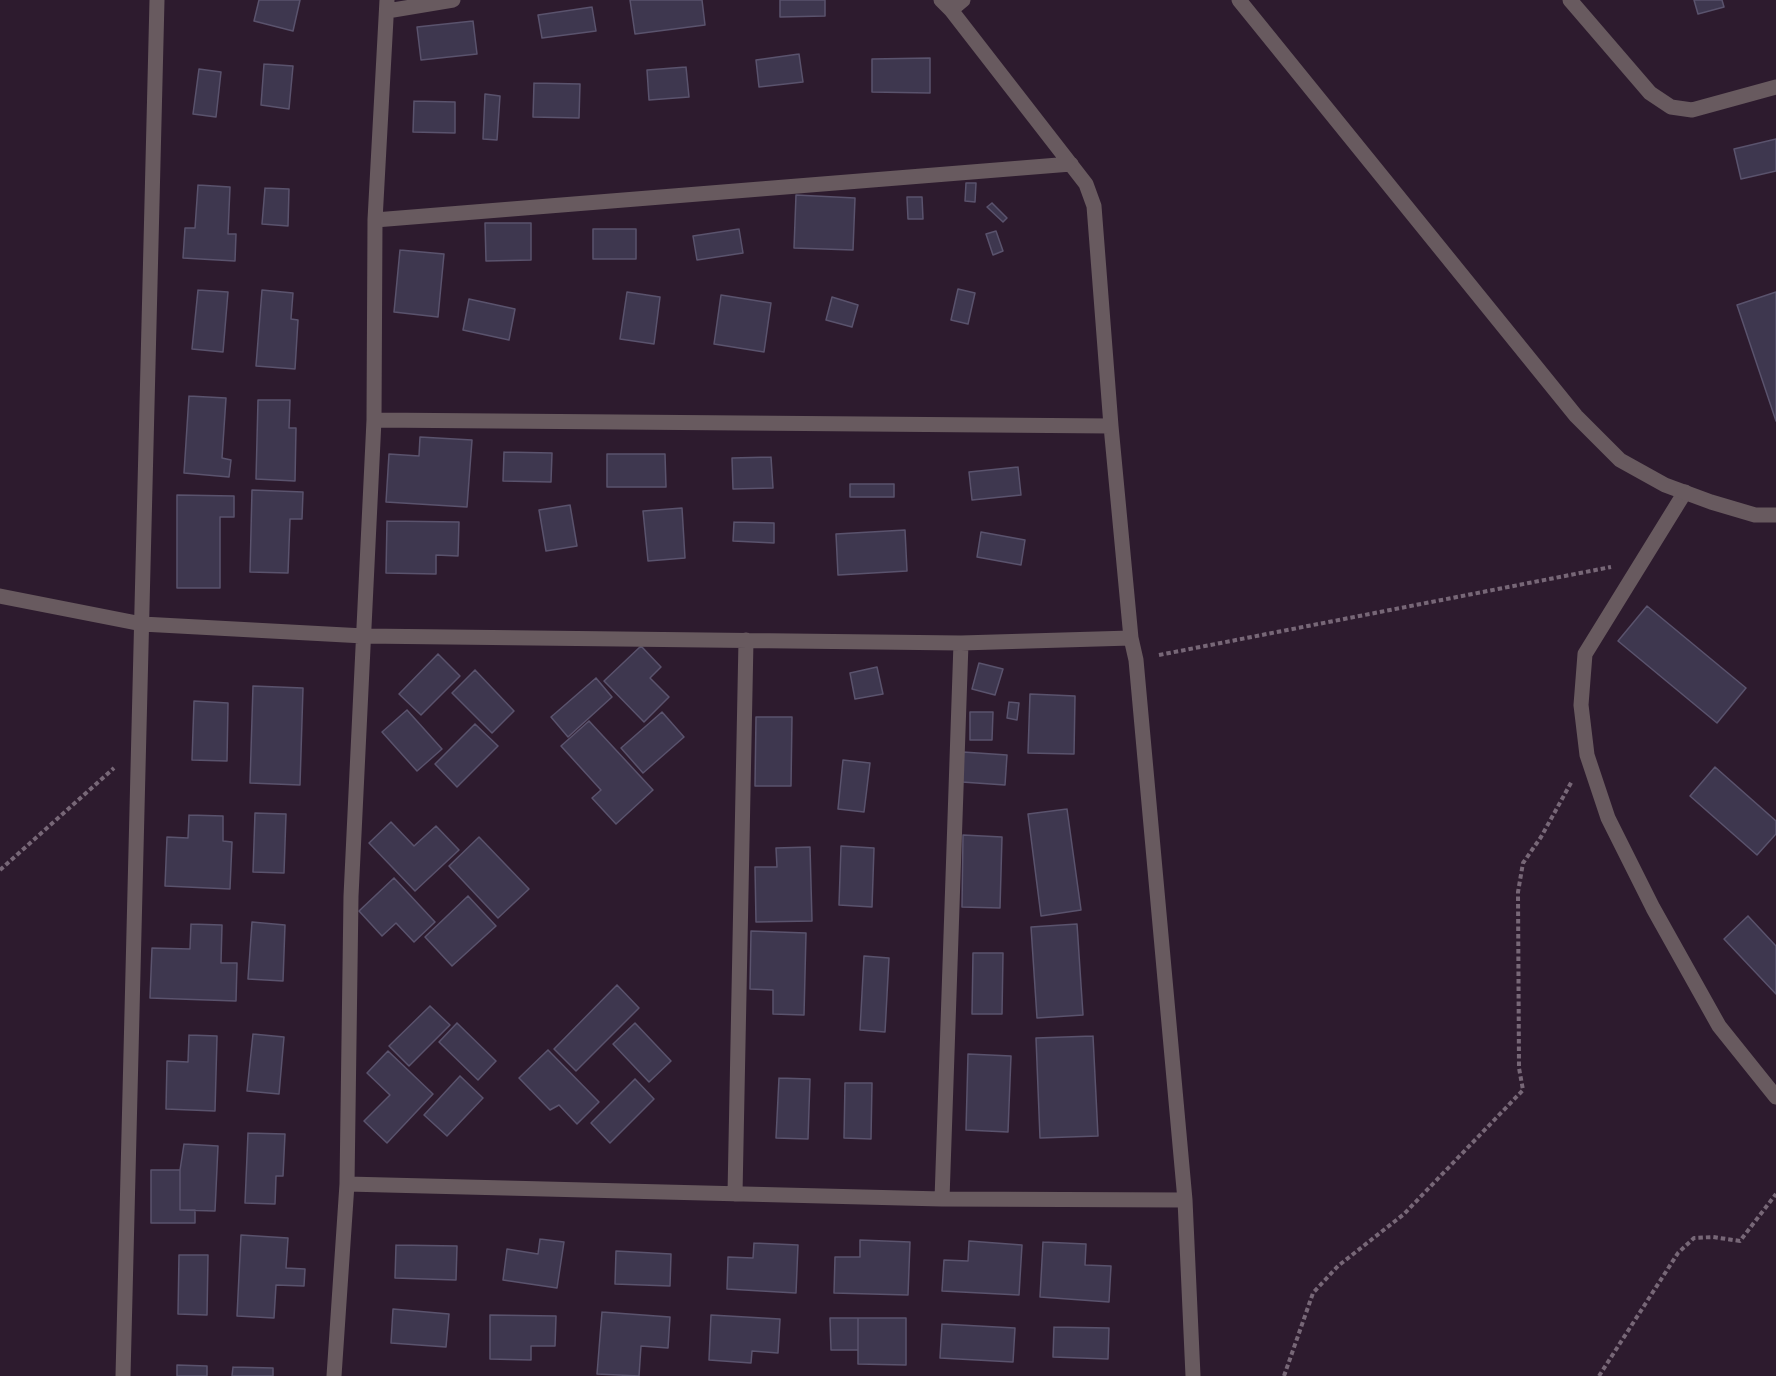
<!DOCTYPE html>
<html>
<head>
<meta charset="utf-8">
<style>
  body { margin:0 }
  canvas { display:block; background:#2d1b2e }
</style>
</head>
<body>
<canvas width="1776" height="1376"></canvas>
<script>
const c = document.querySelector('canvas').getContext('2d');
c.lineJoin = 'round';
function fillPath(path, color) { c.fillStyle = color; c.fill(path, 'evenodd'); }
const toPath = rows => new Path2D(rows.map(r => 'M' + r).join(''));
function trace(path, color, width, dash) { c.strokeStyle = color; c.lineWidth = width; c.lineCap = dash ? 'butt' : 'round'; c.setLineDash(dash || []); c.stroke(path); }
const building = toPath([
  [259,0,300,0,293,31,254,21,259,0],
  [630,0,702,0,705,25,635,34,630,0],
  [780,0,825,0,825,16,780,17,780,0],
  [1694,0,1722,0,1724,7,1698,14,1694,0],
  [592,7,596,31,542,38,538,15,592,7],
  [473,21,477,54,421,60,417,27,473,21],
  [799,54,803,82,759,87,756,60,799,54],
  [930,58,930,93,872,92,872,59,930,58],
  [264,64,293,66,289,109,261,105,264,64],
  [686,67,689,97,649,100,647,70,686,67],
  [199,69,221,72,216,117,193,114,199,69],
  [534,83,580,84,579,118,533,117,534,83],
  [485,94,500,96,497,140,483,139,485,94],
  [414,101,455,102,455,133,413,132,414,101],
  [1776,139,1776,171,1741,179,1734,149,1776,139],
  [966,183,976,183,975,202,965,201,966,183],
  [198,185,230,187,228,234,236,234,235,261,183,258,185,228,195,228,198,185],
  [265,188,289,189,288,226,262,224,265,188],
  [796,195,855,198,853,250,794,248,796,195],
  [907,197,922,197,923,219,908,219,907,197],
  [992,203,1007,218,1003,222,987,207,992,203],
  [485,223,531,223,531,260,486,261,485,223],
  [593,229,636,229,636,259,593,259,593,229],
  [739,229,743,253,697,260,693,236,739,229],
  [996,231,1003,251,993,255,986,234,996,231],
  [400,250,444,254,438,317,394,312,400,250],
  [958,289,975,293,968,324,951,320,958,289],
  [198,290,228,292,223,352,192,349,198,290],
  [262,290,293,293,291,319,298,320,295,369,256,366,262,290],
  [627,292,660,297,654,344,620,339,627,292],
  [1776,292,1776,421,1737,305,1776,292],
  [721,295,771,303,764,352,714,344,721,295],
  [832,297,858,305,852,327,826,320,832,297],
  [469,299,515,309,509,340,463,330,469,299],
  [189,396,226,398,222,458,231,460,229,477,184,473,189,396],
  [258,400,290,400,289,428,296,428,295,481,256,479,258,400],
  [420,437,472,440,467,507,386,502,389,454,419,456,420,437],
  [504,452,552,453,551,482,503,481,504,452],
  [607,454,665,454,666,487,607,487,607,454],
  [771,457,773,488,733,489,732,458,771,457],
  [1018,467,1021,495,972,500,969,472,1018,467],
  [850,484,894,484,894,497,850,497,850,484],
  [252,490,303,492,302,519,290,519,288,573,250,572,252,490],
  [177,495,234,496,234,517,220,517,220,588,177,588,177,495],
  [570,505,577,546,546,551,539,510,570,505],
  [682,508,685,558,648,561,643,511,682,508],
  [387,521,459,522,458,556,436,555,436,574,386,573,387,521],
  [734,522,774,523,774,543,733,541,734,522],
  [905,530,907,571,838,575,836,534,905,530],
  [981,532,1025,540,1021,565,977,557,981,532],
  [1647,606,1746,688,1717,723,1618,641,1647,606],
  [641,646,661,667,650,678,669,697,644,722,604,681,641,646],
  [438,654,460,676,421,715,399,694,438,654],
  [979,663,1003,669,995,695,972,689,979,663],
  [877,667,883,694,855,699,850,673,877,667],
  [475,670,514,711,492,733,452,693,475,670],
  [596,678,612,697,568,737,551,717,596,678],
  [253,686,303,688,300,785,250,783,253,686],
  [1030,694,1075,696,1074,754,1028,753,1030,694],
  [194,701,228,703,227,761,192,760,194,701],
  [1009,702,1019,703,1017,720,1007,718,1009,702],
  [407,710,442,749,417,771,382,732,407,710],
  [662,712,684,737,643,773,621,748,662,712],
  [970,712,993,712,992,740,970,740,970,712],
  [756,717,792,717,791,786,755,786,756,717],
  [589,721,653,790,616,824,592,798,601,790,561,746,589,721],
  [475,724,498,746,457,787,435,764,475,724],
  [963,752,1007,755,1005,785,962,782,963,752],
  [843,760,870,763,864,812,838,809,843,760],
  [1715,767,1776,821,1776,834,1757,855,1690,796,1715,767],
  [1067,809,1081,910,1041,916,1028,814,1067,809],
  [255,813,286,814,284,873,253,872,255,813],
  [189,815,223,816,223,841,232,842,230,889,165,886,167,837,188,838,189,815],
  [391,822,414,846,436,826,459,850,415,891,369,843,391,822],
  [963,835,1002,837,1000,908,962,907,963,835],
  [479,837,529,889,498,918,449,866,479,837],
  [841,846,874,848,872,907,839,905,841,846],
  [810,847,812,921,756,922,755,867,777,867,776,848,810,847],
  [394,878,435,922,414,942,396,923,382,936,359,911,394,878],
  [468,896,496,926,452,966,425,937,468,896],
  [1748,916,1776,946,1776,994,1724,939,1748,916],
  [252,922,285,925,283,981,248,979,252,922],
  [191,924,222,925,221,963,237,963,236,1001,150,998,152,948,190,949,191,924],
  [1077,924,1083,1015,1037,1018,1031,927,1077,924],
  [751,931,806,933,804,1015,773,1014,773,990,750,989,751,931],
  [973,953,1003,953,1002,1014,972,1014,973,953],
  [864,956,889,958,885,1032,860,1030,864,956],
  [617,985,639,1008,576,1071,554,1049,617,985],
  [430,1006,450,1025,409,1066,389,1046,430,1006],
  [457,1023,496,1061,478,1080,439,1042,457,1023],
  [635,1023,671,1061,649,1082,613,1044,635,1023],
  [253,1034,284,1037,279,1094,247,1091,253,1034],
  [189,1035,217,1036,215,1111,166,1109,167,1061,188,1062,189,1035],
  [1093,1036,1098,1136,1040,1138,1036,1038,1093,1036],
  [548,1050,599,1102,577,1124,559,1105,550,1110,519,1078,548,1050],
  [388,1051,433,1094,387,1143,364,1121,390,1095,367,1073,388,1051],
  [968,1054,1011,1056,1008,1132,966,1130,968,1054],
  [460,1076,483,1098,447,1136,424,1115,460,1076],
  [779,1078,810,1079,808,1139,776,1138,779,1078],
  [635,1079,654,1099,610,1143,591,1123,635,1079],
  [845,1083,872,1083,871,1139,844,1138,845,1083],
  [248,1133,285,1134,283,1176,276,1176,275,1204,245,1203,248,1133],
  [184,1144,218,1146,215,1211,180,1210,180,1170,184,1144],
  [151,1170,180,1170,180,1210,195,1210,195,1223,151,1223,151,1170],
  [241,1235,288,1238,286,1268,305,1269,304,1286,276,1285,274,1318,237,1316,241,1235],
  [540,1239,564,1242,557,1288,503,1280,507,1249,538,1254,540,1239],
  [860,1240,910,1242,908,1295,834,1293,835,1257,860,1257,860,1240],
  [969,1241,1022,1245,1019,1295,942,1291,944,1260,968,1261,969,1241],
  [1043,1242,1086,1244,1085,1265,1111,1266,1109,1302,1040,1297,1043,1242],
  [754,1243,798,1245,796,1293,727,1289,728,1257,753,1258,754,1243],
  [396,1245,457,1246,456,1280,395,1278,396,1245],
  [616,1251,671,1254,670,1286,615,1284,616,1251],
  [179,1255,208,1255,207,1315,178,1314,179,1255],
  [393,1309,449,1314,446,1347,391,1343,393,1309],
  [602,1312,670,1317,668,1348,641,1346,639,1376,597,1374,602,1312],
  [490,1315,556,1316,555,1346,531,1346,531,1360,490,1359,490,1315],
  [711,1315,780,1319,778,1353,752,1351,751,1363,709,1360,711,1315],
  [830,1318,858,1318,858,1350,831,1350,830,1318],
  [858,1318,906,1318,906,1365,858,1364,858,1318],
  [942,1324,1015,1328,1013,1362,940,1358,942,1324],
  [1054,1327,1109,1328,1108,1359,1053,1357,1054,1327],
  [177,1365,207,1366,207,1376,177,1376,177,1365],
  [233,1367,273,1368,273,1376,232,1376,233,1367]
]);
fillPath(building, '#3e374f');
trace(building, '#5a536d', 1.5);
trace(toPath([
  [1159,655,1611,567],
  [0,870,114,768],
  [1284,1376,1313,1293,1338,1266,1404,1214,1523,1090,1519,1068,1518,892,1523,863,1541,837,1572,781],
  [1599,1376,1678,1253,1694,1238,1713,1237,1740,1241,1776,1194]
]), '#776777', 4, [4.5, 3]);
trace(toPath([
  [1685,492,1585,654,1581,705,1587,755,1608,818,1653,908,1719,1026,1776,1097]
]), '#685a5f', 15);
trace(toPath([
  [941,0,951,10,1086,184,1094,206,1111,426,1131,638,1136,660,1185,1200,1193,1376],
  [1239,0,1576,416,1620,460,1665,485,1711,502,1755,515,1776,515],
  [1570,0,1650,93,1671,107,1692,110,1776,87],
  [951,10,963,0],
  [387,11,453,0],
  [375,220,1071,164],
  [374,420,1111,426],
  [0,596,142,624,364,636,961,643,1131,638],
  [347,1184,942,1199,1185,1200],
  [735,1194,746,640],
  [942,1199,961,643],
  [123,1376,157,0],
  [334,1376,347,1184,351,896,374,420,375,220,387,0]
]), '#685a5f', 15);
</script>
</body>
</html>
